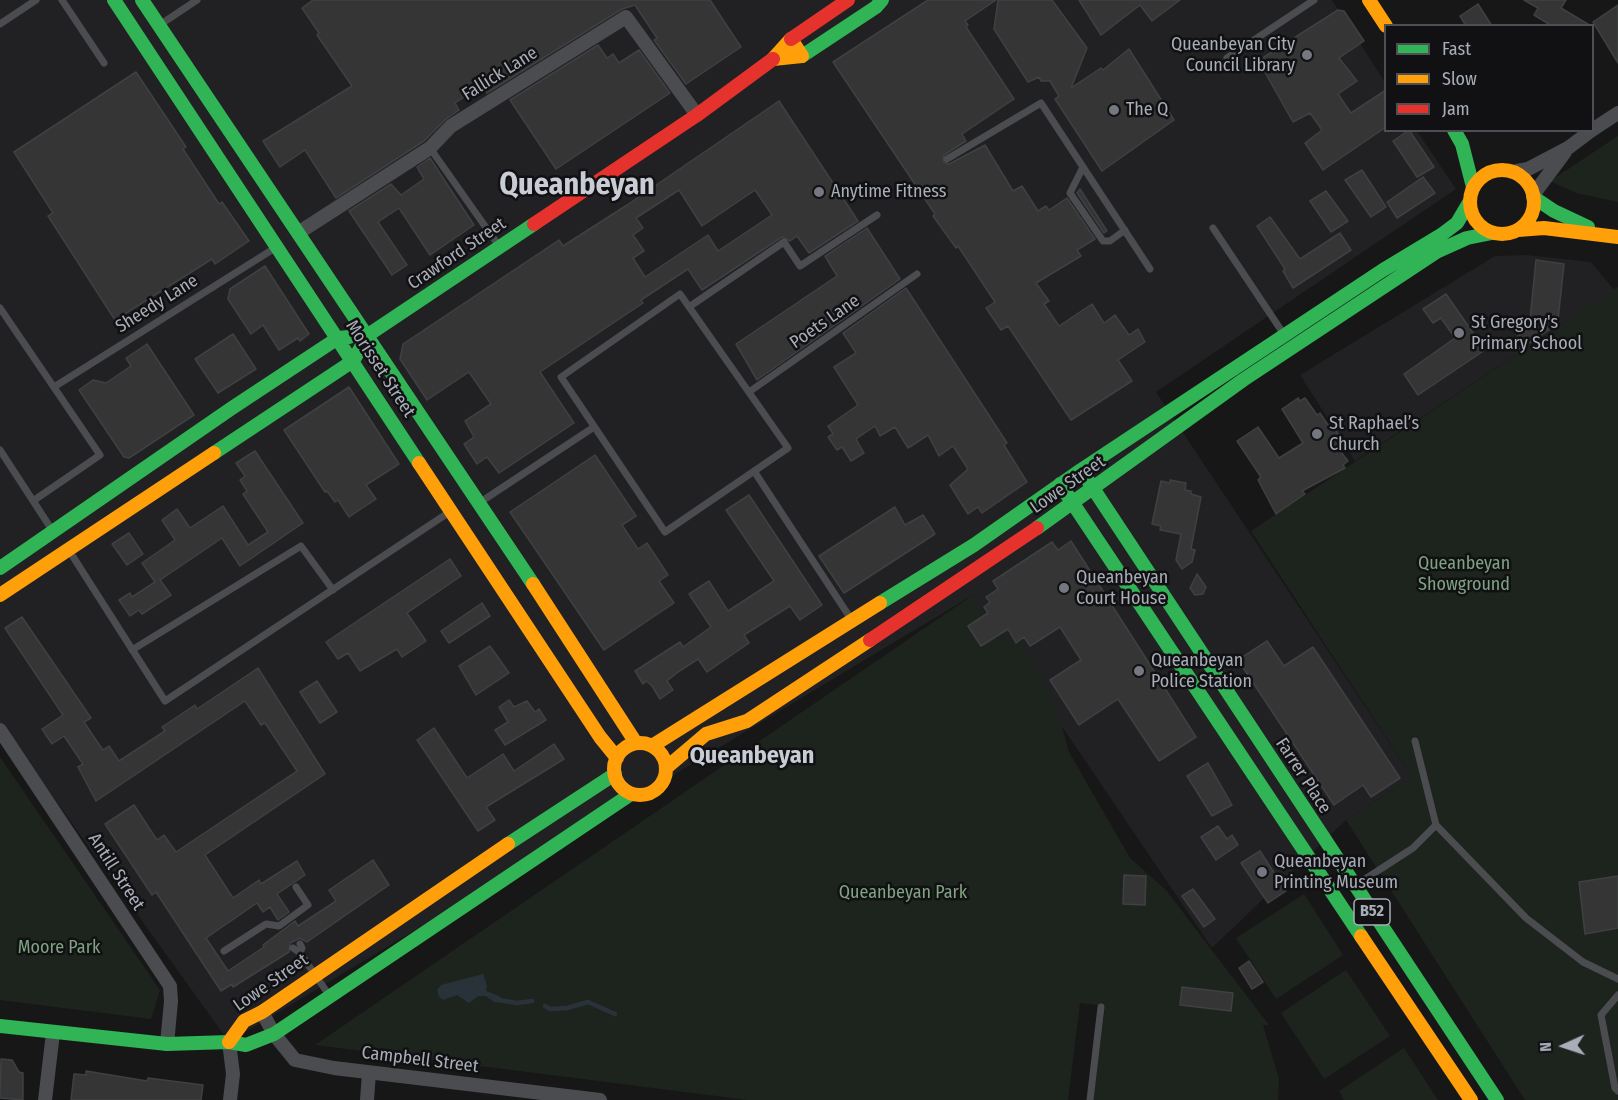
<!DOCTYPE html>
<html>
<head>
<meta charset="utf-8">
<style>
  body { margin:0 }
  #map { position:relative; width:1618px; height:1100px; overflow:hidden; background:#171717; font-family:"Fira Sans Condensed",sans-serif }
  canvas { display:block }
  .legend { position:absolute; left:1384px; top:24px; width:210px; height:108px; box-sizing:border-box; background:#111113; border:2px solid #4d4f55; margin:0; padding:8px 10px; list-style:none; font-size:18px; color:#a8adb8 }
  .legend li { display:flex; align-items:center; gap:12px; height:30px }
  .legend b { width:30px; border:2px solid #4d4f55 }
  .north { position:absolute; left:1534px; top:1016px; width:60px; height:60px; -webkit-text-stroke:4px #111113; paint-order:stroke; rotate:267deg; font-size:16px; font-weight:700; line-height:24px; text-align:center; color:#a8adb8 }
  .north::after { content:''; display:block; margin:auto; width:21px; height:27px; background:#a8adb8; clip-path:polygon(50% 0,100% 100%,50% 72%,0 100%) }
</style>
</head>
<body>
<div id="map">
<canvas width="1618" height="1100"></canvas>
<ul class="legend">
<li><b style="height:8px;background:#30b455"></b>Fast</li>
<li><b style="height:8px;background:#ff9f0a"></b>Slow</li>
<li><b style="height:8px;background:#e5322d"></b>Jam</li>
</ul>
<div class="north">N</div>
</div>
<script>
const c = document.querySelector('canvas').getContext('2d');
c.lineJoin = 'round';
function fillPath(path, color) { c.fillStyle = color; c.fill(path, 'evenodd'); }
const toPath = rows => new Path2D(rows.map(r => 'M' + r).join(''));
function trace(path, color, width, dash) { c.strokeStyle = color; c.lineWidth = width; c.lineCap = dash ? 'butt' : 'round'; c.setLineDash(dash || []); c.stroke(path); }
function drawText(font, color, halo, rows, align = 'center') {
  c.font = font + ' "Fira Sans Condensed",sans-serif'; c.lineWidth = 5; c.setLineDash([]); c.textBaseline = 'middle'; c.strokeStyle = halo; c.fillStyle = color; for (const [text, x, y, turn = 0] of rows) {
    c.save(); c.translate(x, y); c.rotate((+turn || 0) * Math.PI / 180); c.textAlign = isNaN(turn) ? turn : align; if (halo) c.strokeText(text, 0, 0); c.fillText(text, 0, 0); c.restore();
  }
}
fillPath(toPath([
  [0,0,1332,0,1385,82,1386,130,1417,131,1456,189,1156,392,1412,777,1346,820,1212,948,973,595,229,1042,0,723],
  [1527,255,1591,262,1614,290,1355,461,1300,375,1495,256]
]), '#212123');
fillPath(toPath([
  [1618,136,1618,202,1576,193,1550,181],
  [1618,287,1618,1100,1525,1100,1346,820,1412,777,1251,531],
  [973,595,1007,644,1019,637,1055,702,1069,752,1130,858,1166,890,1269,1025,1263,1025,1279,1079,1278,1100,1093,1100,1105,1006,1080,1003,1068,1100,748,1100,315,1045],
  [0,757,160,990,151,1019,0,1000],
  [1304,894,1343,955,1276,999,1236,938],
  [1346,970,1390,1036,1324,1079,1281,1013],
  [1404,1048,1438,1100,1344,1100,1339,1091]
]), '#1d241e');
fillPath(toPath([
  [483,974,487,985,486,991,499,996,504,1001,503,1003,494,1002,486,996,478,996,469,1003,457,995,443,1000,439,997,437,990,441,985]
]), '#2a3239');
trace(toPath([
  [499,1000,517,1003,532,1001],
  [545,1006,550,1009,567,1008,588,1002,615,1014]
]), '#2a3239', 4.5);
const building = toPath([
  [313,0,710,0,741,47,686,84,654,40,657,38,635,5,622,9,487,93,482,85,455,103,459,110,445,120,424,141,336,198,305,150,280,167,263,141,352,86,317,35,319,33,302,8,313,0],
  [928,0,996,0,965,21,968,25,966,27,1014,99,962,134,966,141,944,155,943,162,949,164,985,145,1013,191,1022,186,1038,211,1046,206,1049,210,1067,198,1095,239,1077,250,1081,256,1036,283,1049,301,1044,304,1059,326,1092,304,1104,323,1115,315,1129,335,1138,329,1145,342,1118,360,1132,381,1071,420,1008,326,1001,330,986,308,995,302,958,246,956,248,933,216,935,214,833,62,928,0],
  [998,0,1052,0,1087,48,1071,88,1101,68,1103,70,1129,49,1174,120,1102,171,1055,99,1059,96,1050,81,1041,81,1039,77,1028,82,994,29,998,0],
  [1079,0,1180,0,1152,21,1140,5,1101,35,1079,0],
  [1524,0,1566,0,1561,8,1591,26,1552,26,1534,15,1538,8,1524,0],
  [1478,4,1492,26,1466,26,1460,16,1478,4],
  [1618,5,1618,63,1593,22,1618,5],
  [1338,10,1344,11,1364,41,1339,58,1357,81,1338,94,1351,113,1386,90,1386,127,1323,170,1305,143,1322,130,1310,113,1293,122,1262,67,1264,57,1338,10],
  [598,45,607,58,613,54,619,63,639,50,670,93,556,169,510,100,598,45],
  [136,72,186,147,183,149,219,204,222,202,249,241,215,264,212,259,115,320,48,216,53,213,14,152,136,72],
  [779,101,858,221,809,253,797,236,790,241,782,237,702,290,688,269,641,300,643,303,540,372,574,423,499,473,487,457,477,464,464,444,474,437,465,421,491,404,469,372,427,400,400,359,403,344,559,240,563,246,627,205,779,101],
  [679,190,702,226,755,190,772,215,718,251,708,235,645,277,633,258,644,251,633,235,643,228,636,218,679,190],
  [1409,130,1434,167,1417,177,1393,141,1409,130],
  [430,158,474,225,430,255,399,208,378,222,407,265,392,275,349,211,391,184,401,195,424,179,417,167,430,158],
  [1362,170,1386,207,1371,217,1345,180,1362,170],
  [1423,177,1435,193,1397,218,1387,202,1423,177],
  [1080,189,1107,231,1104,233,1077,193,1080,189],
  [1326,191,1348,221,1331,232,1310,201,1326,191],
  [1270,217,1300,259,1340,233,1351,250,1293,288,1283,271,1285,269,1257,226,1270,217],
  [867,228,900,279,757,380,736,344,837,276,825,256,867,228],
  [1536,260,1564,264,1558,320,1540,318,1549,330,1519,350,1512,340,1529,329,1536,260],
  [265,266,309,334,300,341,298,338,279,350,263,325,251,334,228,299,230,289,265,266],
  [906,288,1007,443,1004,445,1027,482,982,513,978,507,968,514,950,485,968,469,953,446,939,456,928,435,908,448,895,427,880,436,875,426,856,439,864,453,851,461,842,447,837,450,828,437,833,434,828,426,858,405,834,367,856,353,843,333,906,288],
  [1446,294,1485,350,1418,395,1404,374,1455,338,1441,318,1433,323,1423,309,1446,294],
  [233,334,256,369,218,393,195,359,233,334],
  [147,344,194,415,129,458,124,457,79,390,93,380,106,383,131,366,126,358,147,344],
  [349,387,399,464,366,485,376,499,349,517,338,500,335,502,327,491,325,492,284,430,349,387],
  [1298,398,1300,401,1305,398,1317,415,1320,413,1328,425,1331,423,1347,448,1341,452,1348,461,1343,465,1345,468,1302,491,1305,494,1276,514,1258,480,1261,477,1237,441,1258,427,1279,458,1303,443,1282,409,1298,398],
  [255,451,303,523,240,566,222,538,160,580,171,595,142,614,139,610,130,616,119,600,130,593,132,597,155,582,142,563,175,540,162,520,177,509,190,528,223,506,248,545,268,532,243,494,247,491,240,480,245,476,236,463,255,451],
  [595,455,636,516,622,525,638,549,647,543,668,575,659,581,674,603,604,650,510,512,595,455],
  [1170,480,1186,483,1185,490,1191,491,1191,494,1201,497,1191,549,1195,550,1192,562,1182,569,1176,560,1181,534,1160,530,1161,526,1152,524,1161,481,1170,483,1170,480],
  [749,495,822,605,800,620,790,606,744,635,749,643,707,672,698,659,678,672,667,681,673,690,660,699,652,686,646,681,643,684,635,671,680,642,683,647,711,627,689,594,709,581,728,611,774,581,726,510,749,495],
  [895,507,905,525,923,515,935,534,844,593,819,556,895,507],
  [129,533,143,554,127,565,112,544,129,533],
  [1071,541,1196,737,1159,761,1118,699,1079,725,1050,680,1081,660,1060,627,1030,646,1024,637,1016,643,1008,629,981,646,968,626,988,613,984,607,990,602,986,597,998,589,993,581,1052,542,1058,550,1071,541],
  [450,559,461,576,407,613,426,641,402,657,397,649,360,671,348,653,338,659,326,642,450,559],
  [1197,574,1206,587,1203,594,1195,595,1190,588,1197,574],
  [482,603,490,616,449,643,441,631,482,603],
  [22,617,91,718,84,722,96,740,103,750,109,746,119,761,165,731,162,727,195,705,197,709,258,668,325,774,205,855,233,898,259,880,261,884,297,861,305,875,277,894,289,912,278,920,270,907,263,912,257,903,206,938,228,971,264,947,263,945,295,921,298,926,336,901,329,890,373,860,389,885,307,942,300,938,290,943,289,952,233,987,232,984,221,991,156,892,152,895,105,824,134,805,157,840,164,835,176,852,297,771,265,723,261,725,245,701,96,801,78,767,83,764,64,736,52,744,42,729,63,715,5,628,22,617],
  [1267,641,1284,666,1313,647,1400,778,1371,797,1363,785,1334,805,1238,660,1267,641],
  [490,646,509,673,476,695,459,666,490,646],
  [317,681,337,712,320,723,300,692,317,681],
  [509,700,514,707,527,701,535,712,539,709,546,720,505,745,495,730,508,722,499,707,509,700],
  [434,728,467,778,503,754,514,771,554,744,564,759,486,807,495,820,478,831,417,740,434,728],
  [1208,763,1232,805,1212,816,1187,776,1208,763],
  [1218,826,1227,839,1232,835,1238,845,1216,860,1201,837,1218,826],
  [1260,851,1286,891,1268,903,1241,863,1260,851],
  [1124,875,1146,876,1145,905,1123,904,1124,875],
  [1618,876,1618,928,1585,934,1579,882,1618,876],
  [1193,889,1215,919,1204,927,1182,896,1193,889],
  [1249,961,1263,982,1252,989,1239,968,1249,961],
  [1182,987,1233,993,1231,1011,1180,1005,1182,987],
  [1,1059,12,1060,19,1072,23,1073,23,1100,0,1098,1,1059],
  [86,1071,147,1081,148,1078,203,1085,201,1100,71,1100,74,1074,86,1075,86,1071]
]);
fillPath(building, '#353536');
trace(building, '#3f4043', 1.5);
trace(toPath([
  [62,0,104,63],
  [0,24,36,0],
  [161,24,197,0],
  [1227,58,1314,0],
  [430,148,499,246],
  [947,159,1041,103,1150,269],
  [1083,167,1070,193,1103,241,1110,241,1125,230],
  [1213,228,1283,333],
  [680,294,788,448,665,532,561,377,680,294],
  [689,307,784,242,800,266,877,215],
  [0,308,100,455,33,501],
  [54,387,275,248],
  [749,392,917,274],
  [0,450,52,530],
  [754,471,851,619],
  [482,501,594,427],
  [70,552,165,701,451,511],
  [132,650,301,546,333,590],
  [1415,741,1436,825],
  [1359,883,1413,848,1436,825,1526,918,1583,962,1618,979],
  [293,948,300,953,302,948,300,944],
  [224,951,266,924,279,926,308,905,296,887],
  [300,953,329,995],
  [1618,995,1601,1015,1615,1088,1618,1091],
  [1090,1100,1101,1007]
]), '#4b4c50', 7);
trace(toPath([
  [1592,130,1618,113],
  [1512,172,1528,169,1568,148,1592,130],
  [1533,195,1565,152],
  [298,233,430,148,451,126,626,17,697,115],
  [0,730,170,986,171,1001,167,1044],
  [262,1012,274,1034,295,1060,334,1068,600,1100],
  [229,1042,233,1074,230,1100],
  [45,1100,53,1033],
  [367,1100,369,1073]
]), '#4b4c50', 14);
trace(toPath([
  [114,0,419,463],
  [142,0,533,584],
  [802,56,876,7,882,0],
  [1454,130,1462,144,1473,187],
  [1533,197,1554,211,1588,227],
  [214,453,353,361,368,335,534,224],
  [1081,470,1497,1100],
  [1060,484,1361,936],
  [1037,528,1243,380,1438,251,1467,238,1492,233],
  [0,568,232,408,338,338,349,337],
  [880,603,974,545,1081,470,1383,270,1441,235,1457,223,1470,201],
  [508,844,615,774],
  [0,1026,167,1044,229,1042,246,1045,274,1034,631,794]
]), '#30b455', 14);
trace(toPath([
  [1369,0,1386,26],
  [791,39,802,56,773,59,791,39],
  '1470 202a32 32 0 1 1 64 0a32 32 0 1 1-64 0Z',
  [1518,230,1544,228,1618,237],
  [419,463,600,737,617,758],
  [533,584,636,743],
  [0,595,214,453],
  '614 769a26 26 0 1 1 52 0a26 26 0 1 1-52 0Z',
  [652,746,880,603],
  [666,768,706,734,747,721,870,640],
  [1361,936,1471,1100],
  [229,1042,244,1021,262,1012,508,844]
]), '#ff9f0a', 14);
trace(toPath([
  [791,39,848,0],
  [534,224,697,115,773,59],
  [870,640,1037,528]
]), '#e5322d', 14);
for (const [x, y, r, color] of [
  [1307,55,6,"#757880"],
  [1114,110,6,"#757880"],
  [819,192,6,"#757880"],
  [1459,333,6,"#757880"],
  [1317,434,6,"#757880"],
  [1064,588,6,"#757880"],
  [1139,671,6,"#757880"],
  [1262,872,6,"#757880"]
]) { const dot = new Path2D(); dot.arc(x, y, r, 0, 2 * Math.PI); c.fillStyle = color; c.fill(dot); trace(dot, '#111113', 2); }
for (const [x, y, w] of [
  [1372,912,36]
]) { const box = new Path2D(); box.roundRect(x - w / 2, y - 13, w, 26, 4.5); c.fillStyle = '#111113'; c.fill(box); trace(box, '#a8adb8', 1.5); }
drawText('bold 16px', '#a8adb8', null, [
  ["B52",1372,912]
]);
drawText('18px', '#a8adb8', '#111113', [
  ["Queanbeyan City",1295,45,"right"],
  ["Council Library",1295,66,"right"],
  ["The Q",1126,110],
  ["Anytime Fitness",831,192],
  ["St Gregory's",1471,323],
  ["Primary School",1471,344],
  ["St Raphael’s",1329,424],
  ["Church",1329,445],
  ["Queanbeyan",1076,578],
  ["Court House",1076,599],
  ["Queanbeyan",1151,661],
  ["Police Station",1151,682],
  ["Queanbeyan",1274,862],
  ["Printing Museum",1274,883]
], 'left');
drawText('18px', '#a8adb8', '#111113', [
  ["Fallick Lane",500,74,-32],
  ["Crawford Street",457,254,-34],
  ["Sheedy Lane",157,304,-32],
  ["Poets Lane",825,322,-35],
  ["Morisset Street",380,369,57],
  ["Lowe Street",1068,485,-35],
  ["Farrer Place",1303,776,57],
  ["Antill Street",116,872,57],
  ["Lowe Street",271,983,-35],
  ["Campbell Street",420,1060,7]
]);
drawText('18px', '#7fa381', '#111113', [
  ["Queanbeyan",1464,564],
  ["Showground",1464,585],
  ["Queanbeyan Park",903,893],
  ["Moore Park",59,948]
]);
drawText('bold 24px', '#c9ccd4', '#111113', [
  ["Queanbeyan",752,756]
]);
drawText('bold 30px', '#c9ccd4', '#111113', [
  ["Queanbeyan",577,186]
]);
</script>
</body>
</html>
